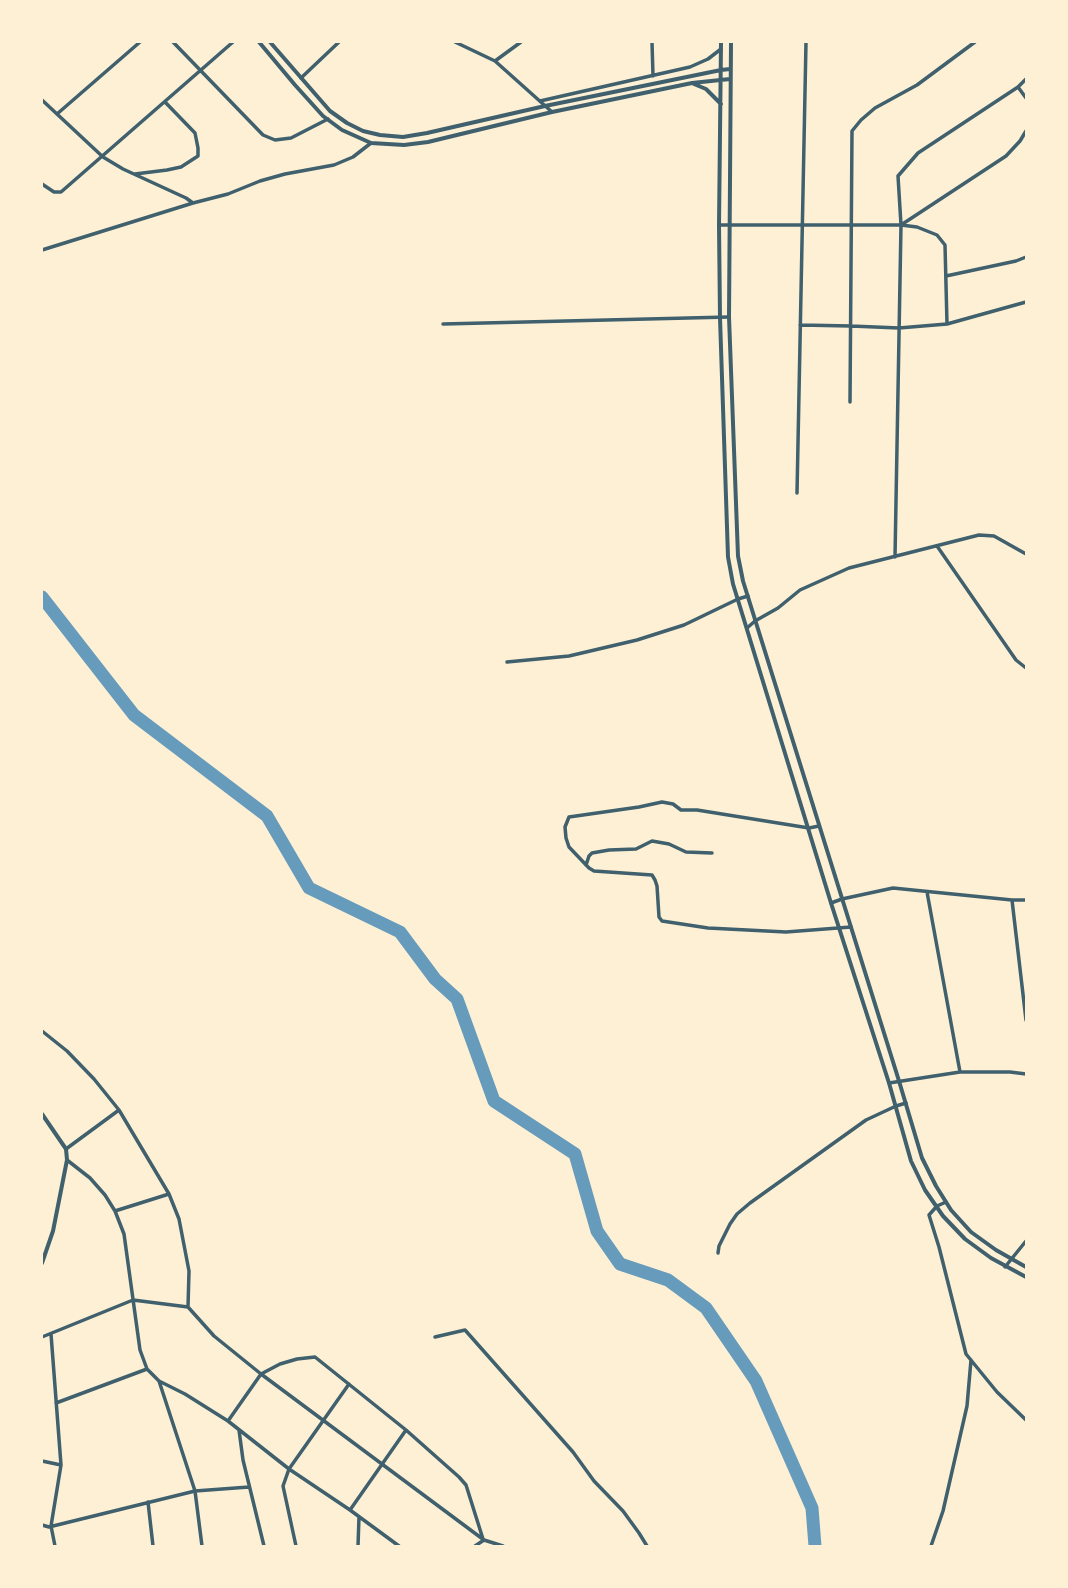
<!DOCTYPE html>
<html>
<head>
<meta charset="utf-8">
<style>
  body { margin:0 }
  #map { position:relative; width:1068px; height:1588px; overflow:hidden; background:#fdf0d5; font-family:"Fira Sans Condensed",sans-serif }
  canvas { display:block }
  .frame { position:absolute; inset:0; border:43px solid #fdf0d5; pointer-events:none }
</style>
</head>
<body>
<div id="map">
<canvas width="1068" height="1588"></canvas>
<div class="frame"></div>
</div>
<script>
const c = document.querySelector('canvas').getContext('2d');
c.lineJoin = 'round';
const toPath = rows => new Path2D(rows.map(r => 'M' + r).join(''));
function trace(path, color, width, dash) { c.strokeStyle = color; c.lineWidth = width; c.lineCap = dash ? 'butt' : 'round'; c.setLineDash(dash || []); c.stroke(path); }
trace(toPath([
  [42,597,134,715,267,816,309,888,400,932,435,979,457,999,494,1101,575,1154,597,1231,620,1264,668,1280,706,1308,756,1381,812,1508,815,1546]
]), '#669bbc', 13);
trace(toPath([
  [173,42,263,135,275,140,291,138,328,119],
  [455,42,495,61,552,112],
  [652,42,653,76],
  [495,61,521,42],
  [301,78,339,42],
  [1018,87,1026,98],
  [42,100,103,157,123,169,186,198,193,203,228,194,260,181,285,174,334,165,353,157,371,143],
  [540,101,690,67,708,59,721,49],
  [57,114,140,42],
  [135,174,167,170,181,167,198,156,198,148,195,133,165,102],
  [42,184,54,192,61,192,233,42],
  [719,225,901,225,917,227,937,235,945,245,947,324],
  [901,225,1006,156,1020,141,1026,131],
  [42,250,193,203],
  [946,276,1016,261,1026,257],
  [443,324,729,317],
  [800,325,851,326,899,328,947,324,1026,302],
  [850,402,852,131,861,120,875,108,917,85,975,42],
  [797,493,806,42],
  [937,546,1016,660,1026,668],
  [895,557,901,225,898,176,918,153,1018,87,1026,79],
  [747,628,755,621,778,608,800,590,849,568,979,535,994,536,1026,554],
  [507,662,569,656,637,640,684,625,738,599,748,596],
  [819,826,809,828,697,810,681,810,673,804,662,802,639,807,569,817,565,827,566,838,569,847,589,868,594,871,652,875,655,880,657,886,659,917,662,921,708,928,786,932,851,927],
  [586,865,589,856,592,853,609,850,636,849,652,841,669,844,686,852,712,853],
  [927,892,960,1072],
  [1012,900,1026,1020],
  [831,903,842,899,893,888,1012,900,1026,900],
  [42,1031,67,1051,94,1079,119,1110,169,1194,179,1219,189,1271,188,1307],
  [889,1083,960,1072,1010,1072,1026,1074],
  [66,1149,119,1110],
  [67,1160,90,1178,105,1195,115,1211,124,1234,140,1350,147,1369,159,1381,185,1394,228,1421,289,1469,350,1510,399,1546],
  [946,1202,937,1206,929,1215,939,1247,966,1354,997,1392,1026,1420],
  [115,1211,169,1194],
  [718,1253,719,1246,730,1224,737,1214,750,1203,866,1120,896,1106,906,1103],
  [1005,1267,1026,1241],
  [51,1334,61,1465,51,1526,55,1546],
  [42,1337,133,1300,188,1307,214,1336,261,1374,484,1540,503,1546],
  [435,1337,465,1330,573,1452,594,1481,623,1511,639,1533,647,1546],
  [159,1381,195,1491,202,1546],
  [56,1403,147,1369],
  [228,1421,261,1374,280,1364,297,1359,315,1357,406,1430,459,1477,466,1485,483,1539],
  [239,1430,243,1460,264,1546],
  [42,1461,61,1465],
  [148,1502,153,1546],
  [350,1510,406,1430],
  [42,1525,49,1527,195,1491,249,1487],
  [296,1546,283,1486,289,1469,349,1384],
  [358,1546,359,1517],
  [475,1546,484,1540],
  [931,1546,943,1511,967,1406,971,1360]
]), '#3f606c', 3.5);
trace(toPath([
  [259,42,295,85,323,116,342,130,371,143,404,145,428,142,552,112,692,83,730,79],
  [270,42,330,111,347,123,363,131,380,135,403,137,427,133,545,106,721,70,730,69],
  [721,42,719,225,720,318,728,557,733,584,831,903,889,1083,911,1161,925,1190,943,1216,965,1239,991,1258,1026,1277],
  [731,42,729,317,738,556,743,581,899,1081,922,1158,936,1186,951,1210,971,1232,996,1250,1026,1267],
  [694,84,706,89,721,104],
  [42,1114,66,1149,67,1160,53,1231,42,1263]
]), '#3f606c', 4);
</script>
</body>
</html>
